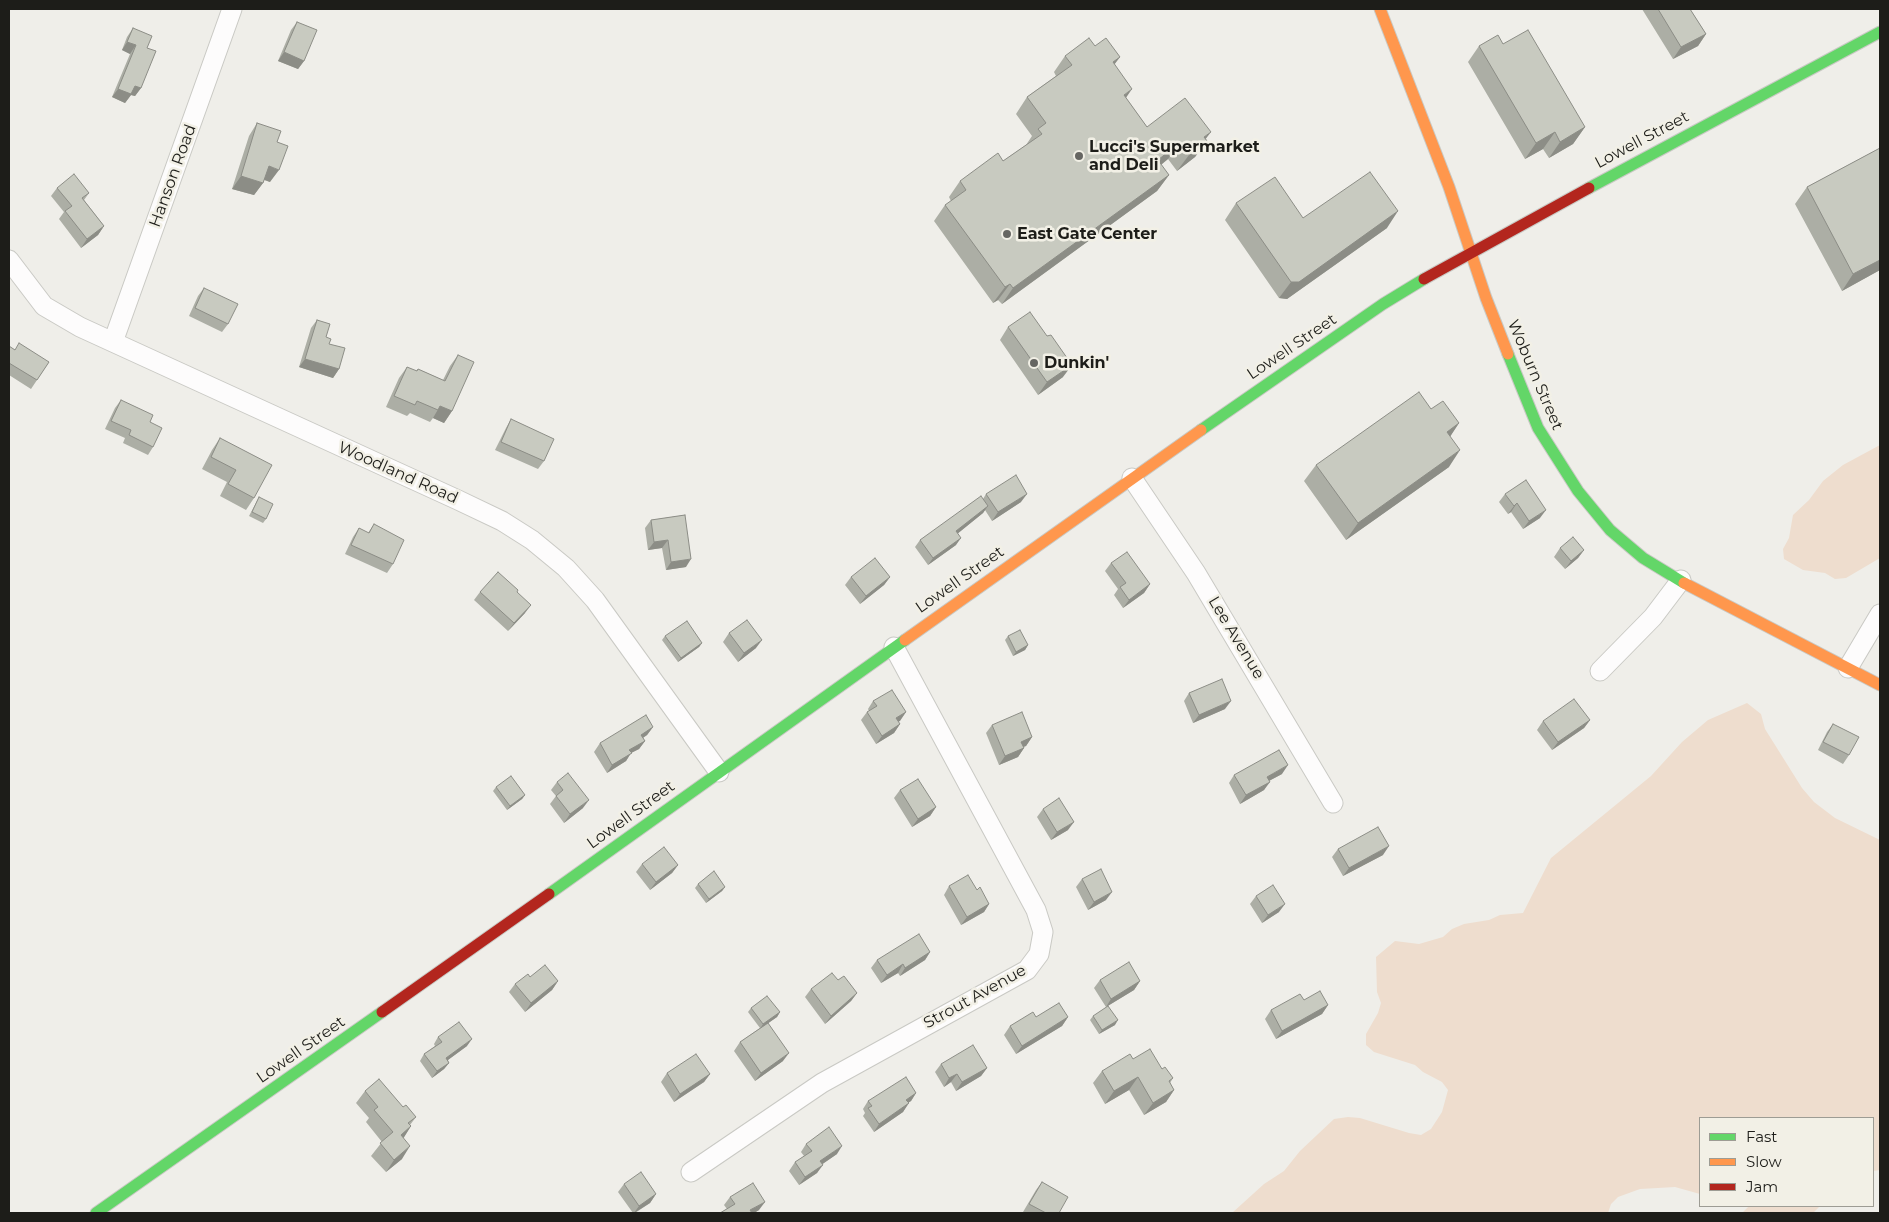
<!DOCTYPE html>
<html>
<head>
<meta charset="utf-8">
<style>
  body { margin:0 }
  #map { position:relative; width:1889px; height:1222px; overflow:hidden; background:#efeee9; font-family:Montserrat,sans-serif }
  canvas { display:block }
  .frame { position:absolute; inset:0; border:10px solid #1d1d19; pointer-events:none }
  .legend { position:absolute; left:1699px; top:1117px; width:175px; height:90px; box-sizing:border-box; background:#f2f0e6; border:1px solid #9d9c94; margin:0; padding:6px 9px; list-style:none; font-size:15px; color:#1d1d19 }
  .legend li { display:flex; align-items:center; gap:10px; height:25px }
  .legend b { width:25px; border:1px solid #9d9c94 }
</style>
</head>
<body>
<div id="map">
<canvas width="1889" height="1222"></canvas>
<div class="frame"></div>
<ul class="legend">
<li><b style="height:6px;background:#63d668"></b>Fast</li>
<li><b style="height:6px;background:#ff974d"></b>Slow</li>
<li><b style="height:6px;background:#b3261e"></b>Jam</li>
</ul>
</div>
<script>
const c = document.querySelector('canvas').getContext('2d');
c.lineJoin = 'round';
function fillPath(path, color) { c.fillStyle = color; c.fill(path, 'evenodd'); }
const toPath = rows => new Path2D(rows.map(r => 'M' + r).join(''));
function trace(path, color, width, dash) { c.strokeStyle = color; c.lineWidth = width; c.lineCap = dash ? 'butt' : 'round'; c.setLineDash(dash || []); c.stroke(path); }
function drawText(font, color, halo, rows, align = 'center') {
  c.font = font + ' Montserrat,sans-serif'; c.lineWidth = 5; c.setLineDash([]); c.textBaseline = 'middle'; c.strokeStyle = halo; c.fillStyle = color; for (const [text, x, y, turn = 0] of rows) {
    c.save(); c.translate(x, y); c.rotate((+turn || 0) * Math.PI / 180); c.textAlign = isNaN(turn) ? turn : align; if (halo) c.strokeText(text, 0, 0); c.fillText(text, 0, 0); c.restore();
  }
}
fillPath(toPath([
  [1880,445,1880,558,1846,578,1835,579,1825,573,1803,570,1784,559,1783,549,1789,538,1793,515,1809,500,1823,481,1843,465],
  [1747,703,1761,714,1765,729,1802,788,1814,802,1835,818,1880,840,1880,1170,1873,1171,1873,1118,1700,1118,1700,1194,1675,1187,1640,1189,1618,1197,1611,1204,1608,1213,1232,1213,1264,1184,1284,1171,1300,1151,1334,1119,1348,1117,1360,1118,1409,1133,1421,1135,1431,1129,1442,1112,1448,1090,1442,1082,1423,1072,1415,1065,1374,1052,1366,1045,1366,1034,1378,1013,1381,1003,1377,992,1376,957,1395,941,1419,944,1443,937,1452,929,1464,924,1489,920,1500,915,1523,913,1551,858,1651,776,1682,742,1708,720],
  [1749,1206,1820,1206,1813,1213,1742,1213]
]), '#eeddce');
const street = toPath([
  [9,260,44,306,80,327,458,500,502,521,532,540,566,568,595,600,719,772],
  [113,342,232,9],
  [1132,478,1196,573,1333,803],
  [1848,668,1880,614],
  [1600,671,1653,617,1681,580],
  [691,1172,822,1083,1027,970,1039,954,1043,932,1036,910,894,647]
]);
const fast = toPath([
  [1589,188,1880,32],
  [1508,354,1538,428,1578,491,1610,530,1643,558,1684,583],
  [1201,430,1383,304,1424,279],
  [549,894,905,640],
  [96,1213,382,1012]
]);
const slow = toPath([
  [1380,9,1449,187,1486,298,1508,354],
  [1684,583,1880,685],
  [905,640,1201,430]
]);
const jam = toPath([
  [1424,279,1589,188],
  [382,1012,549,894]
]);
trace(street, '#c9c9c4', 21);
trace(fast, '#c9c9c4', 13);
trace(slow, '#c9c9c4', 13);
trace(jam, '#c9c9c4', 13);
trace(street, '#fdfcfc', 19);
trace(fast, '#63d668', 11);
trace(slow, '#ff974d', 11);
trace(jam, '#b3261e', 11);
fillPath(toPath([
  [1642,9,1690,9,1706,34,1698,46,1673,59],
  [297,22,304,61,298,69,278,61,291,30],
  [133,28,147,48,141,88,135,96,131,95,125,103,112,97,130,54,122,50,127,37],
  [1503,44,1585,127,1573,144,1549,158,1543,149,1525,159,1468,62,1479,46],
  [1095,46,1120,57,1114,64,1126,98,1147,127,1206,139,1207,141,1195,157,1177,171,1168,159,1161,165,1169,175,1157,191,1002,304,998,300,993,303,934,221,945,205,951,201,949,197,960,181,1003,161,1026,145,1032,136,1016,114,1027,97,1056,76,1054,72,1065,56],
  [257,123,277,142,270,182,264,180,263,183,254,195,232,189,249,136],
  [1880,148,1880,270,1842,291,1795,204,1807,187],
  [57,188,89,193,84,200,104,226,98,235,81,248,59,219,64,212,51,196],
  [1236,203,1303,218,1387,228,1287,299,1279,298,1225,220],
  [204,288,228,324,222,332,189,316,198,296],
  [317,320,329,344,339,369,333,378,299,367,311,328],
  [1008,327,1047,336,1063,377,1038,395,1000,340],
  [9,346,15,350,49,362,31,389,9,375],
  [458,355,452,411,444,423,433,418,430,422,410,413,407,416,386,407,399,378,407,367,416,371,418,369,443,380,450,366],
  [121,400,150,422,153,447,148,455,123,443,125,438,105,429,115,408],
  [1431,409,1459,423,1450,436,1449,467,1346,540,1304,481,1316,465],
  [511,419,544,461,538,469,495,450,506,428],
  [220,438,254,498,246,510,220,496,227,482,202,469,212,450],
  [986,494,1021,502,992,521,985,510,983,513,958,533,956,545,928,565,915,547,920,540,983,499],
  [1505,494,1540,518,1523,529,1511,512,1508,514,1499,502],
  [259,497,266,519,263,523,249,516],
  [685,515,686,567,666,570,662,548,648,550,645,528,651,520],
  [374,524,393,564,387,573,345,554,353,537,359,528,368,533],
  [1560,548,1584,550,1578,558,1565,569,1554,557],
  [1111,563,1150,584,1144,593,1123,608,1114,595,1118,589,1105,571],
  [851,577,890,577,884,585,860,604,845,585],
  [480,592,517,592,525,613,508,631,474,600],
  [729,633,756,648,738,662,723,642],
  [665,636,702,643,699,647,678,662,662,640],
  [1008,636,1028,645,1025,650,1013,656,1005,640],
  [1189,693,1225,709,1193,723,1184,701],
  [873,701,906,712,898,722,900,724,894,733,876,744,861,720,867,712,869,711,868,709],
  [1590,720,1584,728,1552,750,1537,730,1543,721],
  [1833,724,1849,755,1843,764,1818,750,1827,732],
  [992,725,1032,737,1026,746,1023,747,1024,748,1018,757,999,765,986,733],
  [653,727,647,735,643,738,645,741,639,749,631,753,626,761,607,773,594,752,600,743],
  [1282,774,1269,781,1264,790,1240,804,1229,783,1234,775],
  [557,782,583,808,564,823,550,804,556,796,551,790],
  [496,787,525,795,522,799,507,810,493,791],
  [900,790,936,807,930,816,912,827,894,798],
  [1043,809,1068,830,1051,840,1037,817],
  [1338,849,1383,855,1343,876,1332,857],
  [642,864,678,865,672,873,650,890,636,872],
  [1082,879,1106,900,1088,910,1076,887],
  [698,884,725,887,722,891,706,903,695,888],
  [949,886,977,890,989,904,984,912,961,925,944,895],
  [1256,896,1279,912,1262,923,1250,904],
  [930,952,925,960,900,976,898,973,881,983,871,968,877,960],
  [530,977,558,981,552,990,525,1012,509,992,515,984],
  [838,980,857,993,851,1001,825,1024,805,997,811,989],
  [1100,980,1140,981,1134,990,1106,1007,1094,988],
  [1304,1000,1328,1005,1322,1014,1276,1039,1265,1019,1271,1010],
  [751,1008,780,1012,777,1017,768,1023,783,1061,755,1081,734,1051,740,1042,760,1028,748,1012],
  [1093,1016,1115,1025,1099,1034,1090,1020],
  [1036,1017,1068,1017,1062,1026,1016,1054,1004,1035,1010,1026],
  [438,1037,467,1046,448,1060,449,1063,444,1069,432,1078,420,1061,424,1054,435,1046,434,1044],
  [1133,1059,1162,1069,1173,1078,1170,1083,1174,1090,1166,1102,1144,1115,1129,1090,1105,1104,1093,1083,1102,1071],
  [941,1064,987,1068,981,1076,956,1091,951,1082,944,1087,935,1072],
  [667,1073,710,1074,704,1082,674,1102,661,1082],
  [365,1091,403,1107,416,1117,410,1125,411,1126,403,1138,402,1159,386,1172,371,1156,382,1142,366,1122,369,1118,356,1103],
  [916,1093,911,1101,908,1103,903,1112,874,1132,863,1116,865,1113,863,1109,868,1101],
  [806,1144,837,1154,822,1164,817,1173,799,1185,789,1171,795,1162,804,1156,801,1152],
  [1042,1182,1059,1213,1025,1213,1023,1212,1036,1190],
  [624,1184,656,1194,650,1203,635,1213,633,1213,618,1192],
  [730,1197,759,1210,754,1213,720,1213,727,1209,724,1205]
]), '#acaea5');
fillPath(toPath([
  [1706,34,1698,46,1673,59,1681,47],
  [127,42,136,45,130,54,122,50],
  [284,52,304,61,298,69,278,61],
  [1120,57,1108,73,1113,62],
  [135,86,141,88,135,96,131,95,125,103,112,97,118,89],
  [1132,89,1121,105,1124,95],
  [1585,127,1573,144,1549,158,1560,142],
  [1211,132,1201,145,1207,141,1195,157,1177,171,1189,155,1204,137],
  [1555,132,1543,149,1525,159,1536,143],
  [1179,143,1168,159,1147,176,1158,160],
  [269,166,279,170,270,182,260,178],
  [1169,175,1157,191,1002,304,1013,288],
  [241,176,263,183,254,195,232,189],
  [1398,211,1387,228,1287,299,1279,298,1291,282],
  [104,226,98,235,81,248,87,239],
  [1880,260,1880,270,1842,291,1853,274],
  [1010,284,998,300,993,303,1005,287],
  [305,359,339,369,333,378,299,367],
  [1072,365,1063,377,1038,395,1047,382],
  [440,406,452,411,444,423,433,418],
  [1459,423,1448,440,1447,432],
  [1460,450,1449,467,1346,540,1358,523],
  [1027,494,1021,502,992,521,998,512],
  [1517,503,1511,512,1508,514,1514,506],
  [988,506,983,513,951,539,956,531],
  [1546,510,1540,518,1523,529,1529,521],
  [961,538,956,545,928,565,933,558],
  [668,540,662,548,648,550,654,542],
  [1584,550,1578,558,1565,569,1571,561],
  [691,559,686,567,666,570,671,562],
  [890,577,884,585,860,604,866,596],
  [1150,584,1144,593,1123,608,1129,600],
  [531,605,525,613,508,631,514,623],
  [762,640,756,648,738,662,744,653],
  [702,643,699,647,678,662,681,658],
  [1028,645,1025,650,1013,656,1016,652],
  [1231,701,1225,709,1193,723,1199,715],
  [906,712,900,721,890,726,896,718],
  [1590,720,1584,728,1552,750,1558,742],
  [900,724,894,733,876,744,882,736],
  [653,727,647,735,635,743,641,735],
  [1032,737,1026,746,1015,750,1021,742],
  [645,741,639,749,631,753,626,761,607,773,612,765,629,750],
  [1024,748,1018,757,999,765,1005,756],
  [1288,765,1282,774,1261,785,1267,777],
  [1270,782,1264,790,1240,804,1246,795],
  [525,795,522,799,507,810,510,806],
  [589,800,583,808,564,823,570,814],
  [936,807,930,816,912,827,918,819],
  [1074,822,1068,830,1051,840,1057,832],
  [1389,846,1383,855,1343,876,1349,868],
  [678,865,672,873,650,890,656,882],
  [725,887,722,891,706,903,709,899],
  [1112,892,1106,900,1088,910,1094,902],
  [989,904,984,912,961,925,967,917],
  [1285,904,1279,912,1262,923,1268,915],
  [930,952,925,960,900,976,905,968],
  [903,964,898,973,881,983,887,975],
  [558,981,552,990,525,1012,531,1003],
  [1140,981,1134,990,1106,1007,1111,999],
  [857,993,851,1001,825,1024,831,1016],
  [1328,1005,1322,1014,1276,1039,1282,1031],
  [780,1012,777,1017,760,1029,763,1024],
  [1068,1017,1062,1026,1016,1054,1022,1046],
  [1118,1020,1115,1025,1099,1034,1102,1030],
  [472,1039,467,1046,441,1065,446,1058],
  [789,1053,783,1061,755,1081,761,1073],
  [449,1063,444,1069,432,1078,437,1071],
  [987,1068,981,1076,956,1091,962,1082],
  [710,1074,704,1082,674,1102,680,1094],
  [957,1074,951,1082,944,1087,949,1078],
  [1138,1077,1129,1090,1105,1104,1114,1091],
  [1174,1090,1166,1102,1144,1115,1153,1103],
  [916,1093,911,1101,900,1108,906,1100],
  [909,1103,903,1112,874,1132,879,1124],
  [411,1126,403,1139,401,1135],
  [410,1146,402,1159,386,1172,394,1160],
  [842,1146,837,1154,814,1170,820,1161],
  [823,1165,817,1173,799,1185,805,1177],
  [656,1194,650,1203,634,1213,639,1206],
  [765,1202,759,1210,754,1213,748,1213,750,1210]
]), '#8c8d86');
const building = toPath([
  [1658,9,1690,9,1706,34,1681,47,1658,9],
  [297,22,317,30,304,61,284,52,297,22],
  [133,28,152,36,147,48,156,51,141,88,135,86,131,94,118,89,136,45,127,42,133,28],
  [1528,30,1585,127,1560,142,1555,132,1536,143,1479,46,1498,35,1503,44,1528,30],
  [1089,38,1095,46,1106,38,1120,57,1113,62,1132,89,1124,95,1147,127,1185,98,1211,132,1204,137,1207,141,1189,155,1179,143,1158,160,1169,175,1013,288,1010,284,1005,287,945,205,966,190,960,181,998,153,1003,161,1042,134,1038,129,1046,123,1027,97,1072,65,1065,56,1089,38],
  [257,123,281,131,277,142,288,146,279,170,269,166,263,183,241,176,257,123],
  [1880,148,1880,260,1853,274,1807,187,1880,148],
  [1370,172,1398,211,1299,282,1291,282,1236,203,1275,177,1303,218,1370,172],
  [74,174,89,193,82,198,104,226,87,239,65,211,72,206,57,188,74,174],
  [204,288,238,304,228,324,195,308,204,288],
  [1030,312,1047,336,1051,335,1072,365,1047,382,1008,327,1030,312],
  [317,320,330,324,326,337,331,339,329,344,345,348,339,369,305,359,317,320],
  [19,343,49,362,37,380,9,363,9,346,15,350,19,343],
  [458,355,474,362,452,411,440,406,438,410,417,401,415,405,394,396,407,367,417,371,418,369,445,381,458,355],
  [1419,392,1431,409,1443,401,1459,423,1447,432,1460,450,1358,523,1316,465,1419,392],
  [121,400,153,415,150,422,162,428,153,447,129,435,131,430,111,421,121,400],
  [511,419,554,439,544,461,501,442,511,419],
  [220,438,272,465,254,498,228,484,236,470,211,457,220,438],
  [1016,475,1027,494,998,512,986,494,1016,475],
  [1526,480,1546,510,1529,521,1517,503,1514,506,1505,494,1526,480],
  [981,496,988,506,956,531,961,538,933,558,920,540,981,496],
  [259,497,273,504,266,519,252,512,259,497],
  [685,515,691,559,671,562,668,540,654,542,651,520,685,515],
  [374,524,404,540,393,564,351,545,359,528,369,533,374,524],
  [1573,537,1584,550,1571,561,1560,548,1573,537],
  [1127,552,1150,584,1129,600,1120,587,1126,583,1111,563,1127,552],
  [875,558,890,577,866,596,851,577,875,558],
  [498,572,518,590,517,592,531,605,514,623,480,592,498,572],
  [747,620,762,640,744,653,729,633,747,620],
  [687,621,702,643,681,658,665,636,687,621],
  [1020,630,1028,645,1016,652,1008,636,1020,630],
  [1222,679,1231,701,1199,715,1189,693,1222,679],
  [892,690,906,712,896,718,900,724,882,736,867,712,877,706,873,701,892,690],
  [1574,699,1590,720,1558,742,1543,721,1574,699],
  [1022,712,1032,737,1021,742,1024,748,1005,756,992,725,1022,712],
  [646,715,653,727,641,735,645,741,629,750,632,753,612,765,600,743,646,715],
  [1833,724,1859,737,1849,755,1823,742,1833,724],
  [1279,750,1288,765,1267,777,1270,782,1246,795,1234,775,1279,750],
  [568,773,589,800,570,814,556,796,563,790,557,782,568,773],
  [511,776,525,795,510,806,496,787,511,776],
  [918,779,936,807,918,819,900,790,918,779],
  [1059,798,1074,822,1057,832,1043,809,1059,798],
  [1378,827,1389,846,1349,868,1338,849,1378,827],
  [664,847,678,865,656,882,642,864,664,847],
  [1101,869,1112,892,1094,902,1082,879,1101,869],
  [714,871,725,887,709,899,698,884,714,871],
  [968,875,977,890,980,887,989,904,967,917,949,886,968,875],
  [1273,885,1285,904,1268,915,1256,896,1273,885],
  [919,934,930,952,905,968,903,964,887,975,877,960,919,934],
  [1129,962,1140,981,1111,999,1100,980,1129,962],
  [545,965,558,981,531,1003,515,984,528,974,530,977,545,965],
  [832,973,838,980,844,976,857,993,831,1016,811,989,832,973],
  [1320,991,1328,1005,1282,1031,1271,1010,1300,994,1304,1000,1320,991],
  [767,996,780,1012,763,1024,751,1008,767,996],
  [1059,1003,1068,1017,1022,1046,1010,1026,1033,1012,1036,1017,1059,1003],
  [1108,1006,1118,1020,1102,1030,1093,1016,1108,1006],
  [459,1022,472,1039,446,1058,449,1063,437,1071,424,1054,442,1042,438,1037,459,1022],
  [768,1023,789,1053,761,1073,740,1042,768,1023],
  [973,1045,987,1068,962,1082,957,1074,949,1078,941,1064,973,1045],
  [1150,1049,1162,1069,1165,1067,1173,1078,1169,1081,1174,1090,1153,1103,1138,1077,1114,1091,1102,1071,1130,1054,1133,1059,1150,1049],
  [696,1054,710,1074,680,1094,667,1073,696,1054],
  [906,1077,916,1093,906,1100,909,1103,879,1124,868,1108,872,1106,868,1101,906,1077],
  [379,1079,403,1107,406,1105,416,1117,408,1123,411,1126,401,1135,410,1146,394,1160,380,1143,393,1132,374,1110,378,1107,365,1091,379,1079],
  [829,1127,842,1146,820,1161,823,1165,805,1177,795,1162,812,1151,806,1144,829,1127],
  [641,1172,656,1194,639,1206,624,1184,641,1172],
  [1042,1182,1068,1197,1059,1213,1046,1213,1029,1204,1042,1182],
  [753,1183,765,1202,750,1210,752,1213,720,1213,735,1204,730,1197,753,1183]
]);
fillPath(building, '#c8cac0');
trace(building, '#8c8d86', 1);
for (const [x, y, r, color] of [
  [1079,156,5,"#666662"],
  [1007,234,5,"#666662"],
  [1034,363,5,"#666662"]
]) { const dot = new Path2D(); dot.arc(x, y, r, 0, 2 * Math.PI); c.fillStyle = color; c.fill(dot); trace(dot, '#f2f0e6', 2); }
drawText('16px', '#1d1d19', '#f2f0e6', [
  ["Lowell Street",1642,140,-28],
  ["Hanson Road",173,176,-70],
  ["Lowell Street",1292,347,-34],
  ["Woburn Street",1535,375,67],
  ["Woodland Road",398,473,24],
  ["Lowell Street",960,580,-35],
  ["Lee Avenue",1236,638,59],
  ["Lowell Street",631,815,-36],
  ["Strout Avenue",975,997,-29],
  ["Lowell Street",301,1050,-35]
]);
drawText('bold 16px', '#1d1d19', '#f2f0e6', [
  ["Lucci's Supermarket",1089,147],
  ["and Deli",1089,165],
  ["East Gate Center",1017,234],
  ["Dunkin'",1044,363]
], 'left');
</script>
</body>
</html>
